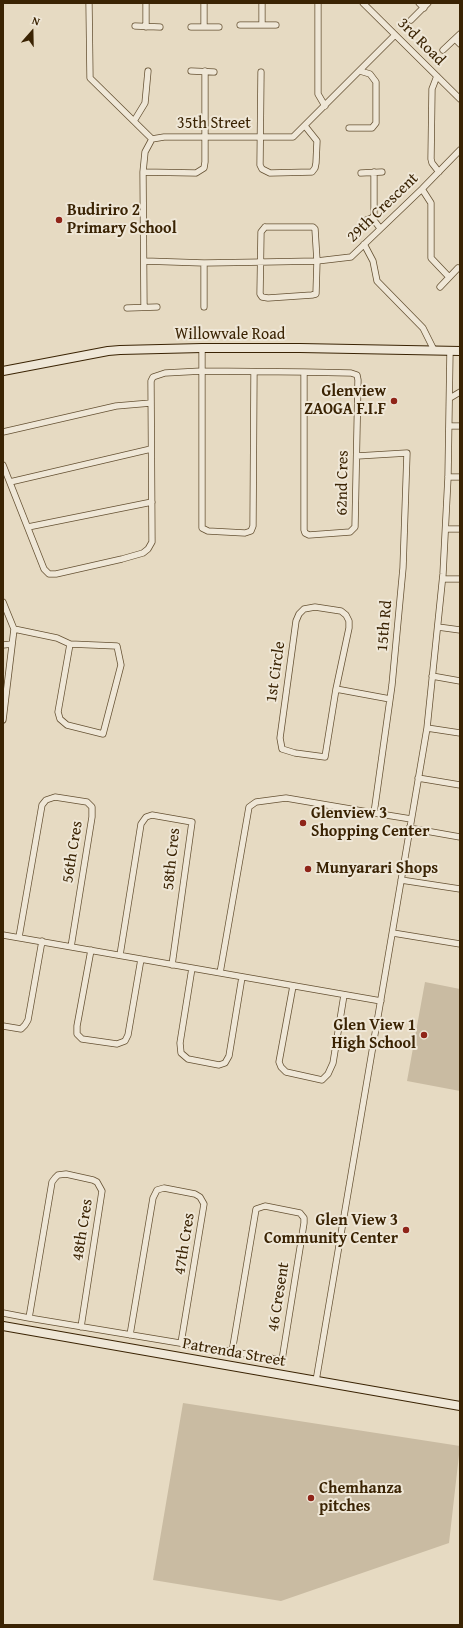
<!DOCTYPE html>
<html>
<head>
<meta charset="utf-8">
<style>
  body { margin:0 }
  #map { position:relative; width:463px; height:1628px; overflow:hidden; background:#e6dac2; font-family:"Gentium Book Plus",serif }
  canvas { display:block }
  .frame { position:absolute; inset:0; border:4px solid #3a2303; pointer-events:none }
  .north { position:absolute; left:12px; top:12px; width:40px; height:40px; -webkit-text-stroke:3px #efe7d7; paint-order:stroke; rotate:20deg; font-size:11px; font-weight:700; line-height:16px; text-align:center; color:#3a2303 }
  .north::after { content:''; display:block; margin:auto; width:14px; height:18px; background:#3a2303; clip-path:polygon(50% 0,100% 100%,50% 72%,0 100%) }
</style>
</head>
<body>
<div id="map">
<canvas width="463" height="1628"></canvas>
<div class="frame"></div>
<div class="north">N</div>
</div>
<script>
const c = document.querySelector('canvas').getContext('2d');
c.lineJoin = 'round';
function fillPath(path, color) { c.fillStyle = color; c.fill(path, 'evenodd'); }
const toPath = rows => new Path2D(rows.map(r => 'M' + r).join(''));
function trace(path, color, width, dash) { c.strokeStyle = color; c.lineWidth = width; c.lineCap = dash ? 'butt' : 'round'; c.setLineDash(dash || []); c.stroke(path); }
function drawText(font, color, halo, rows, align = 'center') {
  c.font = font + ' "Gentium Book Plus",serif'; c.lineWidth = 4; c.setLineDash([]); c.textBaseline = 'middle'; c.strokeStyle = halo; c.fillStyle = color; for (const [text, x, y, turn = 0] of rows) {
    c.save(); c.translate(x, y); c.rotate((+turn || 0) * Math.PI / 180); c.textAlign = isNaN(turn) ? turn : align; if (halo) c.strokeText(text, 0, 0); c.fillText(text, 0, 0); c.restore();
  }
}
fillPath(toPath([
  [425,982,460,989,460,1091,407,1081],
  [183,1403,460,1446,449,1543,281,1601,153,1580]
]), '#c9bba2');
const street = toPath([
  [89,3,90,78,152,139],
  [262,3,262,25],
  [363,3,460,99],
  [419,3,424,8],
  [318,4,318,94,325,106],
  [411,20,428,3],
  [240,25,276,25],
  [135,26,160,27],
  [146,27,146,3],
  [191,27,219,27],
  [204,27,204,3],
  [455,39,460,44],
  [443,50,460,34],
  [191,71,214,72],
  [261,72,260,165,262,169,270,173,312,172,315,168,316,163,317,141,305,126],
  [437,76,432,89,431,159,432,163,439,172],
  [134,121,145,103,148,71],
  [349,128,372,128,376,123,376,82,370,74,360,71],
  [152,139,164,137,293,137,395,35],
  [143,172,196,173,204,168,205,162,205,71],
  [361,173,382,172],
  [422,189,431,203,431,258,449,277],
  [372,218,380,228],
  [366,220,372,218,374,215,374,172],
  [265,227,313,227,315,229,317,261,316,294,312,295,268,298,262,297,260,294,261,232,265,227],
  [364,244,373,261,377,281,423,328,434,350],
  [145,261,204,263,265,262,317,261,351,257,422,189,460,150],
  [440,287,458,268],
  [144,307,143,172,145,152,152,139],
  [204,307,204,263],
  [127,308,157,307],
  [202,348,202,528,208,531,245,533,251,531,253,526,254,372],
  [450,398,460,392],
  [449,426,460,426],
  [3,432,116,406,151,403],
  [357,456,407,453,403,568,392,685,374,813,411,819],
  [3,465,44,569,49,574,56,574,122,559,143,553,148,549,152,542,151,381,153,377,165,373,202,371,304,372,351,373,357,375,358,380,355,527,350,532,309,535,305,533,304,530,304,372],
  [448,477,460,477],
  [10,482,151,449],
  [28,527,152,502],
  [446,529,460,529],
  [443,579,460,579],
  [3,602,14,629,3,720],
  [315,607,341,611,346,615,349,621,349,628,336,689,325,757,295,753,282,749,280,738,296,621,299,614,304,609,315,607],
  [438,627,460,630],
  [14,629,57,638,70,644],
  [70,644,117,646,121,665,103,734,67,725,60,719,58,712,70,644],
  [3,645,12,644],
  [432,676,460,681],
  [336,689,390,699],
  [427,728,460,733],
  [418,778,460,785],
  [409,828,460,837],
  [401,880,460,889],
  [393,933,460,944],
  [3,935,381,1001],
  [19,937,42,805,46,800,55,797,87,802,92,807,92,817,71,947],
  [91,950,77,1026,77,1034,82,1039,117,1044,125,1041,128,1035,141,959],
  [120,955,141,824,146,817,152,815,192,822,172,965],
  [192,968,180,1043,181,1053,188,1059,219,1065,225,1063,229,1056,242,977],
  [220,973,249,807,256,802,286,798,374,813],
  [293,986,279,1062,281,1067,286,1072,322,1080,328,1074,333,1063,344,995],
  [3,1026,21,1029,25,1025,28,1020,42,941],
  [3,1313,29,1318,282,1360,304,1223,304,1218,300,1213,265,1206,256,1209,232,1352],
  [29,1318,52,1182,55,1178,58,1175,66,1174,93,1180,97,1182,102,1191,81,1327],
  [130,1335,153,1198,157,1190,164,1188,195,1194,200,1197,204,1204,181,1343],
  [316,1381,427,728,443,574,448,477,450,351]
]);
const secondary = toPath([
  [3,371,108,351,120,350,202,348,300,348,460,351],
  [3,1326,460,1406]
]);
trace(street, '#655133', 7);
trace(secondary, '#3a2303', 10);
trace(street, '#efe7d7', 5.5);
trace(secondary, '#efe7d7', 8);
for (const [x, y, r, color] of [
  [59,220,4,"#8f2418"],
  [394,401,4,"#8f2418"],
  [303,823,4,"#8f2418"],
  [308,869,4,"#8f2418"],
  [424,1035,4,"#8f2418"],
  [406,1230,4,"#8f2418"],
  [311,1498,4,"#8f2418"]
]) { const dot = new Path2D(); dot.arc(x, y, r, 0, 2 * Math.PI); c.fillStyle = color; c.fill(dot); trace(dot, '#efe7d7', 1.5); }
drawText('16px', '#3a2303', '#efe7d7', [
  ["3rd Road",421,42,45],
  ["35th Street",214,124],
  ["29th Crescent",383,208,-44],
  ["Willowvale Road",230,335],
  ["62nd Cres",343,483,-89],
  ["15th Rd",385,626,-85],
  ["1st Circle",276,672,-82],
  ["56th Cres",73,852,-81],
  ["58th Cres",172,859,-84],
  ["48th Cres",83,1230,-81],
  ["47th Cres",185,1244,-81],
  ["46 Cresent",279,1297,-81],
  ["Patrenda Street",234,1353,10]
]);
drawText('bold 16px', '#3a2303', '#efe7d7', [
  ["Budiriro 2",67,211],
  ["Primary School",67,229],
  ["Glenview",386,392,"right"],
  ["ZAOGA F.I.F",386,410,"right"],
  ["Glenview 3",311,814],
  ["Shopping Center",311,832],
  ["Munyarari Shops",316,869],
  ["Glen View 1",416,1026,"right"],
  ["High School",416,1044,"right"],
  ["Glen View 3",398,1221,"right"],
  ["Community Center",398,1239,"right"],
  ["Chemhanza",319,1489],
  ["pitches",319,1507]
], 'left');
</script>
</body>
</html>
